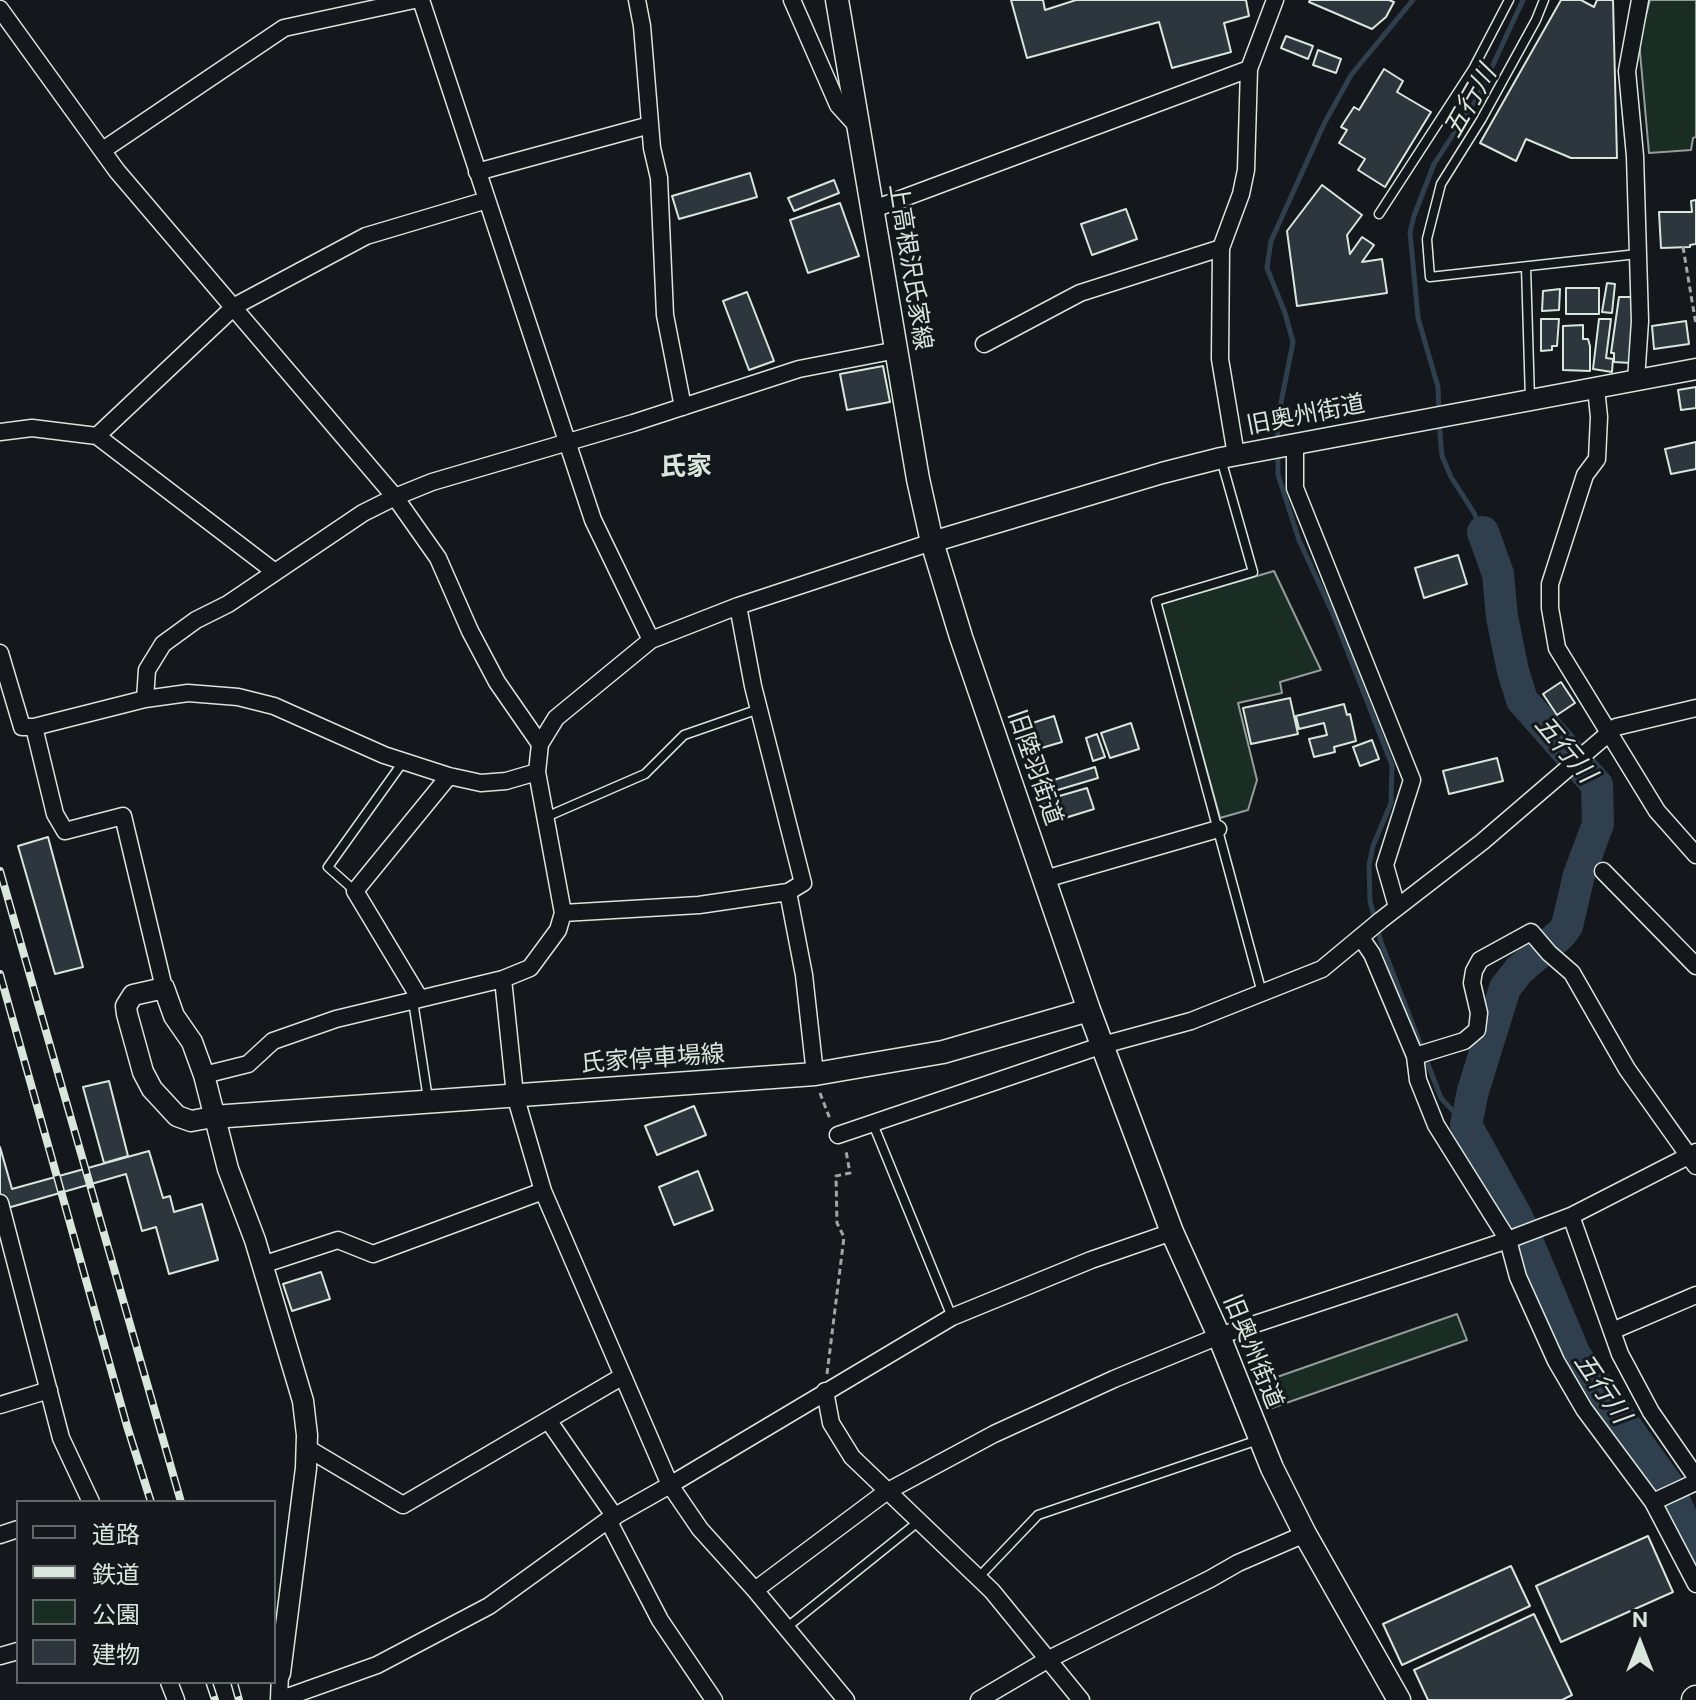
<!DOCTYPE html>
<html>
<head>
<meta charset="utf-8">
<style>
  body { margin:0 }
  #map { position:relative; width:1696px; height:1700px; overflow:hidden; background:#14181c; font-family:"DM Sans","Noto Sans JP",sans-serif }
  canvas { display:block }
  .legend { position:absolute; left:16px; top:1500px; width:260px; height:184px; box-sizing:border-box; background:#14181c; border:2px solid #626a69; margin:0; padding:10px 14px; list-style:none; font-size:24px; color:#d8e6dc }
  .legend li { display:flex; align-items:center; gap:16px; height:40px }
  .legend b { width:40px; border:2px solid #626a69 }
  .north { position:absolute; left:1600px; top:1604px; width:80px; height:80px; -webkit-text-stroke:6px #14181c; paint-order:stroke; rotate:0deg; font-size:22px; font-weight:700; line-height:32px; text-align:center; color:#d8e6dc }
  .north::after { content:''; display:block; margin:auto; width:28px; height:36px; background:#d8e6dc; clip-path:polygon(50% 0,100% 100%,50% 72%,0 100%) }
</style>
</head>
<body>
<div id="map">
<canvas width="1696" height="1700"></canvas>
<ul class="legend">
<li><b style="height:10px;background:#14181c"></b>道路</li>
<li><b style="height:10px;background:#d8e6dc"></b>鉄道</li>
<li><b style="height:22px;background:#1a2d24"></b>公園</li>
<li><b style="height:22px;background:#2c363c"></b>建物</li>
</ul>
<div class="north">N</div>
</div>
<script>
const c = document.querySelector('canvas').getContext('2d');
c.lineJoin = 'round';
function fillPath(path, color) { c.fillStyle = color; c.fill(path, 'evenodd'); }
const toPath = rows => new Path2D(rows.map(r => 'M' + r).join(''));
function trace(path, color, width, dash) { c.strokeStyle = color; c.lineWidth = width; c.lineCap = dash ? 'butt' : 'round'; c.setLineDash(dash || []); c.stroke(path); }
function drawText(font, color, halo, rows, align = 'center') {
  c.font = font + ' "DM Sans","Noto Sans JP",sans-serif'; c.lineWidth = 6; c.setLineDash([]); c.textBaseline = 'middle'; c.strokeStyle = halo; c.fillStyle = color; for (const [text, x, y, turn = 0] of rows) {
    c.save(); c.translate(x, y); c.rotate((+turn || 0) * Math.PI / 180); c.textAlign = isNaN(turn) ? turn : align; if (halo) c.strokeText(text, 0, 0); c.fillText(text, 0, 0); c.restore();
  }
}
const green = toPath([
  [1650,0,1696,0,1696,137,1693,138,1691,150,1649,153,1639,41,1650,0],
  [1274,571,1321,670,1280,682,1282,693,1238,703,1257,780,1248,810,1220,818,1161,604,1274,571],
  [1457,1314,1467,1340,1266,1410,1257,1384,1457,1314]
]);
fillPath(green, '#1a2d24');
trace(green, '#939e99', 2);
trace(toPath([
  [1439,412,1438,387,1418,318,1410,232,1414,216,1434,164,1479,95,1523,0],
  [1439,422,1442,456,1451,477,1474,513,1483,532],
  [1278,443,1277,423,1293,342,1285,313,1267,268,1271,241,1324,124,1351,75,1413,0],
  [1278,453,1278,475,1299,540,1333,614,1392,765,1391,803,1373,846,1369,865,1370,901,1381,942,1441,1098,1466,1125]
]), '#2f3f4d', 5);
trace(toPath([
  [1483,532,1498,574,1502,617,1513,671,1522,700,1597,785,1598,824,1579,875,1567,926,1561,934,1519,970,1505,988,1473,1091,1466,1125,1518,1219,1575,1355,1667,1484,1696,1549]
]), '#2f3f4d', 32);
const building = toPath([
  [1011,0,1043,0,1045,10,1076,0,1246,0,1249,16,1224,23,1231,52,1172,68,1159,22,1027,58,1011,0],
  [1310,0,1389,0,1394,2,1386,17,1372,29,1309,2,1310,0],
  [1561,0,1581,0,1594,7,1597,0,1613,0,1617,158,1571,158,1526,139,1516,161,1480,143,1561,0],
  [1286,36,1313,46,1308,59,1281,48,1286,36],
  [1318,50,1341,59,1336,73,1313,65,1318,50],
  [1384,69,1403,81,1397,92,1431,112,1385,187,1358,170,1365,159,1339,143,1347,130,1341,127,1354,107,1359,110,1384,69],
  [750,173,757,197,679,219,672,196,750,173],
  [834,180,839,193,794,211,788,198,834,180],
  [1322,185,1362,215,1347,235,1350,254,1362,237,1374,245,1362,262,1382,259,1387,293,1297,306,1287,231,1322,185],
  [1696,200,1696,244,1690,245,1690,247,1661,248,1659,212,1692,212,1691,201,1696,200],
  [840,203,859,256,808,273,790,220,840,203],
  [1126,209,1137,239,1092,255,1081,224,1126,209],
  [1607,283,1615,284,1612,313,1602,312,1607,283],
  [1566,288,1599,288,1599,314,1566,314,1566,288],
  [1560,289,1559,310,1542,311,1543,291,1560,289],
  [747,292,774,361,749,370,723,301,747,292],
  [1619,297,1636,297,1631,363,1614,362,1614,353,1611,353,1619,297],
  [1541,319,1559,319,1557,346,1552,346,1552,350,1541,351,1541,319],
  [1599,319,1611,319,1606,358,1613,359,1612,372,1593,369,1599,319],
  [1686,321,1689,344,1654,349,1652,326,1686,321],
  [1583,325,1583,339,1588,339,1590,346,1590,371,1563,370,1563,326,1583,325],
  [883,366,890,402,847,410,840,374,883,366],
  [1696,387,1696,408,1681,410,1678,390,1696,387],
  [1696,442,1696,469,1671,474,1665,449,1696,442],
  [1458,555,1467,584,1424,598,1415,568,1458,555],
  [1561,682,1575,703,1557,715,1543,694,1561,682],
  [1290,698,1298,734,1251,744,1243,708,1290,698],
  [1344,704,1347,715,1350,714,1356,741,1334,747,1335,752,1314,757,1309,739,1327,735,1324,723,1299,729,1296,716,1344,704],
  [1054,716,1062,742,1024,753,1017,728,1054,716],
  [1131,723,1139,749,1110,758,1101,733,1131,723],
  [1097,734,1105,757,1093,761,1086,738,1097,734],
  [1372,740,1379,759,1360,766,1353,747,1372,740],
  [1497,758,1503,781,1449,794,1443,771,1497,758],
  [1095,767,1098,778,1041,795,1038,785,1095,767],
  [1087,788,1094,809,1049,823,1042,801,1087,788],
  [48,837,83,967,55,974,18,846,48,837],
  [109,1081,128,1156,104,1163,83,1087,109,1081],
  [694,1106,706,1135,657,1155,645,1126,694,1106],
  [0,1147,12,1189,149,1151,163,1198,170,1196,174,1212,202,1204,218,1260,169,1274,156,1227,142,1231,126,1174,4,1209,0,1194,0,1147],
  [698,1171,713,1210,674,1225,659,1187,698,1171],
  [321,1272,330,1299,292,1311,283,1284,321,1272],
  [1648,1536,1673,1592,1561,1642,1536,1586,1648,1536],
  [1511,1566,1530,1606,1402,1665,1383,1624,1511,1566],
  [1534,1614,1572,1695,1562,1700,1428,1700,1414,1670,1534,1614]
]);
fillPath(building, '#2c363c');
trace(building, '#d8e6dc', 2);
const service = toPath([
  [1544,0,1536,20,1481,120,1441,184,1427,239,1430,277,1637,254],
  [1379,214,1473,69,1509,0],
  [1526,267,1530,400],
  [1221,459,1253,572,1156,601,1262,993],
  [546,817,645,774,684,735,759,709],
  [355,891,328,867,403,762],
  [413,1001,428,1099],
  [873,1124,952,1317],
  [978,1578,1038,1515,1258,1440],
  [786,1628,918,1522]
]);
const minor = toPath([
  [421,0,593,520,651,640],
  [637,0,642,26,652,148,659,178,665,315,683,407],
  [792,0,838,105,858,127],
  [0,9,117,171,395,497,438,558,470,631,497,682,540,744],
  [103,150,284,28,414,0],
  [477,172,650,125],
  [874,209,1249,69],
  [984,344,1080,293,1221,248],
  [1636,380,1640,321,1635,156,1627,71,1640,0],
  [1596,388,1599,417,1597,459,1585,475,1550,584,1550,608,1557,648,1657,811,1696,855],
  [0,432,32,428,97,436,275,572],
  [97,436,235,306,366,236,487,200],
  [1295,444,1295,488,1412,780,1385,865,1397,907],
  [1236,455,1220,359,1221,248,1241,194,1246,170,1249,69,1275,0],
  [0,653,22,727,34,727],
  [145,699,147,670,163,644,196,620,228,604,363,513,395,497,432,482,633,423,799,369,897,350],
  [1603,871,1696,966],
  [1045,879,1218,829],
  [788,892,804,975,815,1074],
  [563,913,699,905,788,892,803,883,753,686,738,606],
  [1361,938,1372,954,1415,1056,1418,1080,1436,1125,1508,1240,1518,1277,1556,1361,1584,1409,1653,1502,1696,1584],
  [164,988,123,816,65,831,55,814,34,727,145,699,188,693,238,697,274,706,384,755,449,776,481,783,506,781,537,772],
  [420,999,355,891,449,776],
  [1415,1056,1464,1041,1477,1030,1479,1013,1472,983,1474,971,1480,960,1531,932,1549,953,1572,973,1627,1069,1696,1166],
  [204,1075,248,1064,273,1041,336,1019,503,979,530,968,558,930,563,913,537,772,540,744,556,718,651,640,738,606,932,542],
  [838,1135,1103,1045,1191,1021,1322,969,1381,920,1482,842,1616,727,1696,708],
  [1696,1152,1571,1216,1620,1354,1651,1412,1696,1477],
  [0,1203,61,1438,91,1502],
  [262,1265,338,1240,373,1254,543,1191],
  [1612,1331,1696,1295],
  [825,1391,831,1423,852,1457,992,1591,1081,1700],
  [0,1405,49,1390],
  [548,1420,615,1517],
  [307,1448,403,1505,623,1376],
  [1653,1502,1696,1482],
  [608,1520,660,1620,714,1700],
  [0,1535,18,1529],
  [755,1590,886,1492,994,1434,1114,1379,1219,1336,1508,1240,1571,1216],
  [0,1656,18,1651],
  [280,1673,279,1700,377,1665,489,1606,608,1520,670,1485,543,1191,515,1095,503,979],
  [169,1682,176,1700],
  [846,1700,755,1590,700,1529,670,1485,952,1317,1091,1260,1172,1232],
  [979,1700,1047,1660,1210,1579,1238,1563,1305,1534]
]);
const tertiary = toPath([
  [932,542,1162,473,1221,458,1696,369],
  [213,1117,191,1121,177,1116,152,1089,143,1072,127,1014,126,1006,133,995,164,988,174,1016,192,1042,204,1075,228,1169,255,1240,303,1401,307,1435,306,1468,280,1673]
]);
const secondary = toPath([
  [837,0,918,479,932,542,961,637,1089,1010,1172,1232,1219,1336,1272,1468,1305,1534,1399,1700],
  [213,1117,815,1074,943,1052,1089,1010]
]);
const trunk = toPath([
  [1695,1700,1696,1699]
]);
trace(service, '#d8e6dc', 11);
trace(minor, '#d8e6dc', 19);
trace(tertiary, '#d8e6dc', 23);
trace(secondary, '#d8e6dc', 25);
trace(trunk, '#d8e6dc', 29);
trace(toPath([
  [1683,247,1696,325],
  [820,1093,830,1119],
  [827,1374,844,1237,837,1223,836,1176,850,1173,846,1151]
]), '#9da8a2', 3, [6, 4]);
trace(service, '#14181c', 8);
trace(minor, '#14181c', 16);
trace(tertiary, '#14181c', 20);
trace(secondary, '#14181c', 22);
trace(trunk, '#14181c', 26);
const rail = toPath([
  [0,871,181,1502],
  [0,974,127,1426,151,1502],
  [209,1682,215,1700],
  [234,1682,239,1700]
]);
trace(rail, '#d8e6dc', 8);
trace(rail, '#14181c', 5, [15]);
drawText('24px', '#d8e6dc', '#14181c', [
  ["上高根沢氏家線",909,267,81],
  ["旧奥州街道",1306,416,-11],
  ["旧陸羽街道",1034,768,71],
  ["氏家停車場線",653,1060,-4],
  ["旧奥州街道",1252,1352,68]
]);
drawText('italic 26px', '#d8e6dc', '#14181c', [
  ["五行川",1471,102,-60],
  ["五行川",1564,750,50],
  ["五行川",1601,1389,56]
]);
drawText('bold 26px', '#d8e6dc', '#14181c', [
  ["氏家",686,468]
]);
</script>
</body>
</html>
